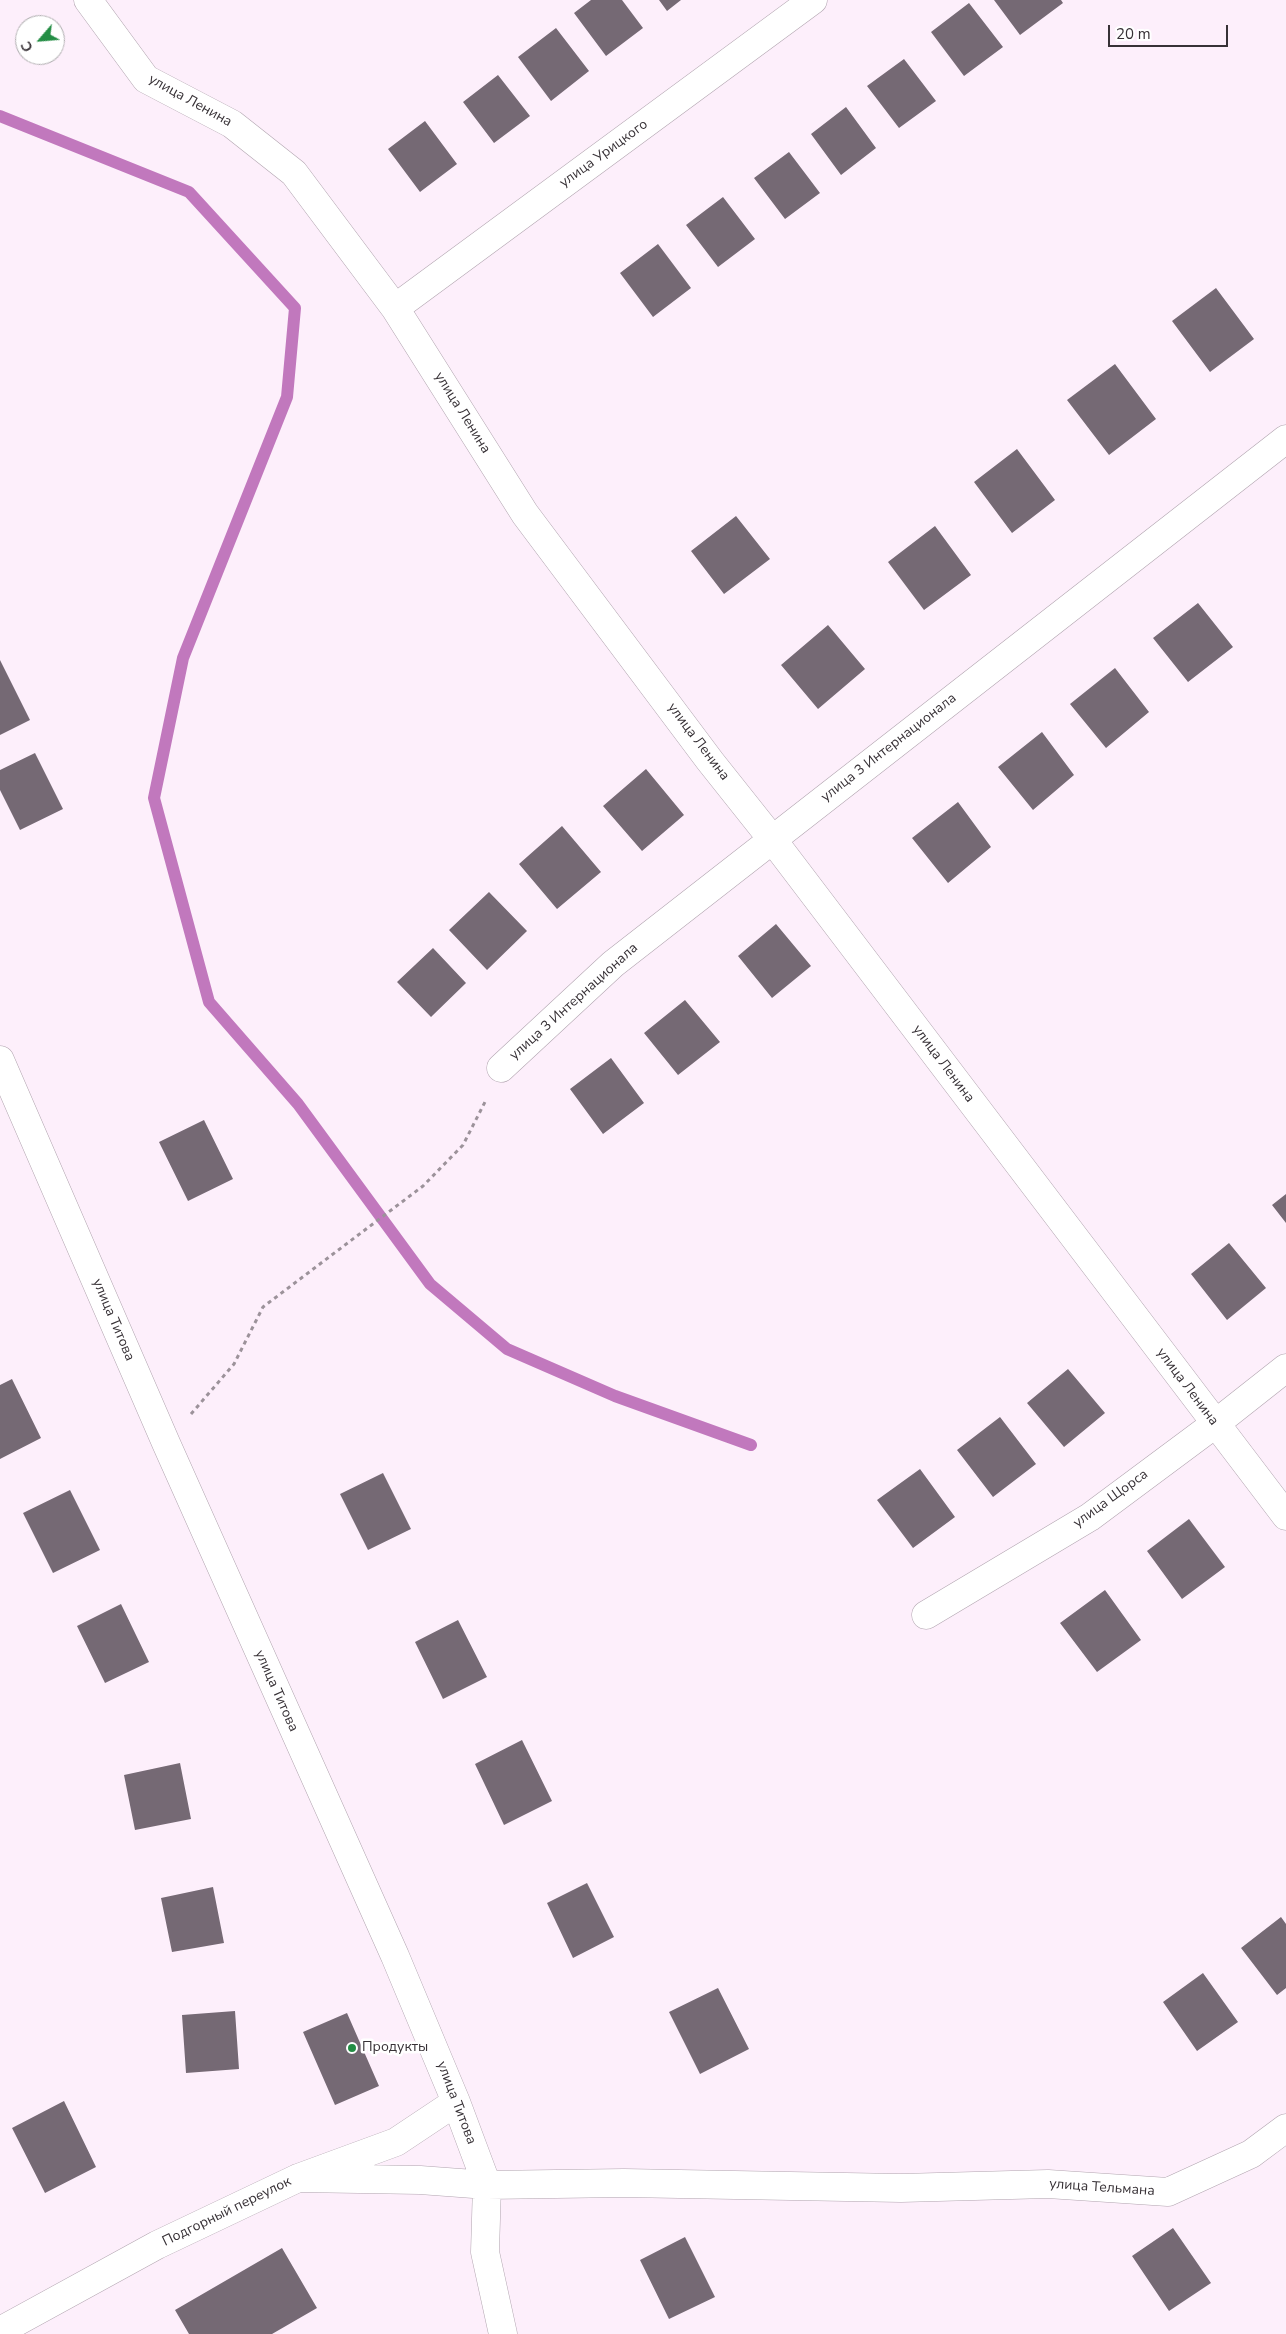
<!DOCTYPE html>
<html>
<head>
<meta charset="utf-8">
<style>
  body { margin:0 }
  #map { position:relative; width:1286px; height:2334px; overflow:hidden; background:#fdeffb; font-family:"Nunito Sans",sans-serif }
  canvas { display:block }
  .north { position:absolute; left:15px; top:15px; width:50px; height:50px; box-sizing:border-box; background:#fff; border:1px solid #afadaf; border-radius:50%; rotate:243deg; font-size:14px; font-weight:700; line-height:20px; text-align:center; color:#373136 }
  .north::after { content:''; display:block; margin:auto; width:18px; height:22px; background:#238d44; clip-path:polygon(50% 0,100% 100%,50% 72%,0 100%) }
  .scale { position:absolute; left:1108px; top:25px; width:120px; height:22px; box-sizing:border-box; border:2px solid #373136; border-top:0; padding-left:6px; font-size:15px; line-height:18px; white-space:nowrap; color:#373136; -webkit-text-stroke:4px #fff; paint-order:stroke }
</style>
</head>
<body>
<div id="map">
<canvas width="1286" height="2334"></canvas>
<div class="north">С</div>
<div class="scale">20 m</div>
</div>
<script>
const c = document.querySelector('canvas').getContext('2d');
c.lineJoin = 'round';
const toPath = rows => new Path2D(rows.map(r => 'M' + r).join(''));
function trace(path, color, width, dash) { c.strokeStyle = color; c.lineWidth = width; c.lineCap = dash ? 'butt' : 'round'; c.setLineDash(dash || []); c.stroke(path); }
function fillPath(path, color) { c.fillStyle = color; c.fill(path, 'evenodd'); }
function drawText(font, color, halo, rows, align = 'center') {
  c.font = font + ' "Nunito Sans",sans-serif'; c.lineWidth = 5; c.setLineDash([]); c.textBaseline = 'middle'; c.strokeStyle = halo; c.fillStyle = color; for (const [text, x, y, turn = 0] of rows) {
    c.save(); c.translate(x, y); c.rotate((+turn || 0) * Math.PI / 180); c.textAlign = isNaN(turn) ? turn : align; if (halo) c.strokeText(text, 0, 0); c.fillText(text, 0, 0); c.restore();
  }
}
trace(toPath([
  [0,116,189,192,295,308,287,397,183,658,154,798,209,1002,298,1104,430,1284,507,1349,615,1396,751,1445]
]), '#c178bd', 12);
fillPath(toPath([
  [591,0,622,0,643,28,606,56,574,13],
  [659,0,681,0,667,11],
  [994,0,1061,0,1063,3,1020,35],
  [969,3,1003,47,964,76,931,32],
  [556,28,589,71,551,101,518,57],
  [904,59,936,101,899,128,867,86],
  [498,75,530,116,494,143,463,102],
  [846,107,876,148,841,175,811,134],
  [425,121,457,164,420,192,388,149],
  [789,152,820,193,785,219,754,178],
  [723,197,755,239,718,267,686,225],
  [658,244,691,288,653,317,620,273],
  [1216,288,1254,339,1210,372,1172,321],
  [1115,364,1156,419,1109,455,1067,400],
  [1017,449,1055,500,1012,533,974,482],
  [736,516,770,559,724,594,691,551],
  [935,526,971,575,924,610,888,562],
  [1198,603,1233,647,1188,682,1153,638],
  [828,625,865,669,818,709,781,665],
  [0,660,30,720,0,735],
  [1115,668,1149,712,1106,748,1070,704],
  [1042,732,1074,775,1033,810,998,767],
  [35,753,63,809,20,830,0,790,0,770],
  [646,769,684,815,642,851,603,806],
  [958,802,991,847,948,883,912,838],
  [562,826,601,872,557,909,519,864],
  [489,892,527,931,487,970,449,930],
  [776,924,811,966,772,998,738,956],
  [433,948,466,983,431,1017,397,982],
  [685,1000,720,1042,678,1075,644,1033],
  [611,1058,644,1103,603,1134,570,1089],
  [204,1120,233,1179,188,1201,159,1142],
  [1286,1194,1286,1223,1272,1205],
  [1229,1243,1266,1288,1227,1320,1191,1274],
  [1068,1369,1105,1413,1064,1447,1027,1403],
  [12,1379,41,1438,0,1459,0,1385],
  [1000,1417,1036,1464,993,1497,957,1450],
  [920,1469,955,1517,913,1548,877,1500],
  [383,1473,411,1529,368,1550,340,1494],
  [70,1490,100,1550,53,1573,23,1513],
  [1189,1519,1225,1567,1182,1599,1147,1551],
  [1105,1590,1141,1640,1097,1672,1060,1623],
  [121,1604,149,1662,105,1683,77,1626],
  [458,1620,487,1677,443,1699,415,1642],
  [522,1740,552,1801,504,1825,475,1764],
  [180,1763,191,1819,135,1830,124,1775],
  [587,1883,614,1937,573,1958,547,1903],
  [213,1887,224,1943,172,1952,161,1898],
  [1281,1917,1286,1924,1286,1988,1277,1995,1241,1948],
  [1203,1973,1238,2022,1197,2051,1163,2002],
  [718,1988,749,2049,700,2074,669,2012],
  [235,2011,239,2069,186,2073,182,2015],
  [347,2013,379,2086,335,2105,303,2032],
  [64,2101,96,2167,45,2193,12,2128],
  [1173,2228,1211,2283,1169,2311,1132,2256],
  [685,2237,715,2297,669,2319,640,2260],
  [282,2248,317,2308,272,2334,189,2334,175,2310]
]), '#756974');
const minor = toPath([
  [88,0,146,79,232,124,294,173,395,308,525,514,710,761,772,839,1286,1516],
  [395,308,813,0],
  [0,1060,166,1443,395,1956,456,2102,487,2185,485,2252,503,2334],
  [501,1068,613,964,1286,439],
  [926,1615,1090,1517,1215,1424,1286,1368],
  [298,2178,420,2180,487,2185,624,2183,901,2188,1048,2184,1168,2192,1251,2154,1286,2128],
  [0,2331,157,2245,298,2178,396,2142,456,2102]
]);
trace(minor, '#b1a4af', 29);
trace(toPath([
  [191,1414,234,1364,263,1307,423,1186,463,1145,486,1100]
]), '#9c929a', 3, [4, 4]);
trace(minor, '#fff', 28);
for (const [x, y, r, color] of [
  [352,2048,5,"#238d44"]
]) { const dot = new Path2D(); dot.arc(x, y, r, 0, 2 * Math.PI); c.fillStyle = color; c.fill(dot); trace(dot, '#fff', 2); }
drawText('14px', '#373136', '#fff', [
  ["улица Ленина",190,101,29],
  ["улица Урицкого",604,154,-36],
  ["улица Ленина",462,413,58],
  ["улица Ленина",698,742,53],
  ["улица 3 Интернационала",889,748,-38],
  ["улица 3 Интернационала",574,1002,-42],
  ["улица Ленина",943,1064,53],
  ["улица Титова",113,1320,67],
  ["улица Ленина",1187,1387,53],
  ["улица Щорса",1111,1499,-36],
  ["улица Титова",276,1691,66],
  ["улица Титова",456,2103,69],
  ["улица Тельмана",1102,2188,4],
  ["Подгорный переулок",227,2212,-26]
]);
drawText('14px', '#373136', '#fff', [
  ["Продукты",362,2048]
], 'left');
</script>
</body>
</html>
